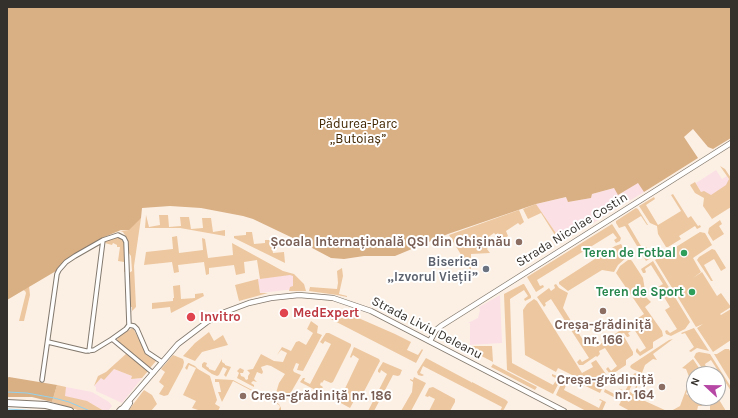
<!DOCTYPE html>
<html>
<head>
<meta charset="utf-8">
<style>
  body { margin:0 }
  #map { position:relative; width:738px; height:418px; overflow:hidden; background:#fcf0e4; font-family:Karla,sans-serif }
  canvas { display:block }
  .frame { position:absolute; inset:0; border:8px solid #34302b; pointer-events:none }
  .north { position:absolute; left:686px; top:366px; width:40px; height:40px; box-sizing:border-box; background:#fff; border:1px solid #aeacaa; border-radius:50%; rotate:292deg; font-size:11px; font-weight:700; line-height:16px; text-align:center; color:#34302b }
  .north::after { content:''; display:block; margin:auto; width:14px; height:18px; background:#b647a4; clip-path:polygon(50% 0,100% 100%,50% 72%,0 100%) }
</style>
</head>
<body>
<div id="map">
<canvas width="738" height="418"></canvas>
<div class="frame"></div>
<div class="north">N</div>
</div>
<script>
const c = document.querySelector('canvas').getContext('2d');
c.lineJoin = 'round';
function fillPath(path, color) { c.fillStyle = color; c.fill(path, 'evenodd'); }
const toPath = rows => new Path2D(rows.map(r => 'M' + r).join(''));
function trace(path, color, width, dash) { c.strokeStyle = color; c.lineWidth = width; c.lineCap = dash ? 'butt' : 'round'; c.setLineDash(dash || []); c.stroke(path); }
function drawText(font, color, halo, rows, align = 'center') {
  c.font = font + ' Karla,sans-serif'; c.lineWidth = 4; c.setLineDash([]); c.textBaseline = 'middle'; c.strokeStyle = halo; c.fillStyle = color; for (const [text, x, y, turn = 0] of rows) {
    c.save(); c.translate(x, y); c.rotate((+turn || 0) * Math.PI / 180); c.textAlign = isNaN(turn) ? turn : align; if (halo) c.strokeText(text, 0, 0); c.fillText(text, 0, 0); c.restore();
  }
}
fillPath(toPath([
  [716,170,722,179,727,176,731,184,711,197,701,192,696,183],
  [638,182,644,192,562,242,536,204,567,197,568,202,591,198,592,194,614,188,619,195],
  [294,274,295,289,260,293,258,279],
  [500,295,502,343,470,345,470,323,468,323,478,318,480,310,479,307],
  [114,369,132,376,131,379,142,378,122,403,96,391,96,387,94,386,101,378],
  [66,387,92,392,109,402,112,406,108,411,104,411,90,403,64,396]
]), '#fbe0e6');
fillPath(toPath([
  [130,7,139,219,141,218,134,266,136,307,130,313,130,312,132,311,132,307,130,307,129,273,132,271,131,256,128,252,128,240,123,232,120,231,129,230],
  [720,166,725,169,731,178,731,207,712,219,703,206,704,198,695,193,690,185,695,182,701,192,704,191,711,195,726,185,729,179],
  [673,194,688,218,691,216,698,226,700,225,701,227,697,229,695,226,679,236,681,239,668,247,666,247,658,234,657,226,650,223,639,206,654,197,655,199,646,205,658,225,681,211,671,195],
  [536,204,562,242,560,243,541,213,528,219,523,209],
  [636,208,638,209,648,225,647,225,641,216,628,224,641,246,646,247,651,253,651,258,646,261,625,226,619,228,616,223,616,221],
  [519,210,524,222,520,225,518,223,506,231,508,236,502,240,498,233,496,235,494,233,487,238,491,244,487,249,490,253,471,254,471,271,449,235],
  [146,215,149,227,160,225,159,215,168,215,169,227,181,226,180,217,189,217,191,229,203,228,202,218,211,218,213,232,225,230,225,236,180,228,145,228],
  [720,220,722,224,719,226,724,234,713,241,708,233,709,228],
  [612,224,621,238,620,241,616,243,614,240,617,238,613,233,537,280,540,286,543,285,544,287,536,292,527,277],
  [246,232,252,232,254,244,265,243,265,240,271,240,273,253,284,252,285,263,234,238,234,236,246,235],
  [700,232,705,233,712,245,693,258,701,272,693,278,702,272,717,296,721,293,731,307,720,314,721,315,731,309,731,340,713,352,697,328,703,324,696,327,655,260],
  [117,236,122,239,124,242,126,272,124,272,124,262,118,261,120,247,117,247,117,245,113,243,112,245,105,243,106,241],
  [177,236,179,253,203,250,202,238,205,239,208,258,233,255,232,243,283,271,294,274,304,284,306,291,289,291,290,287,293,286,293,276,290,275,260,279,257,260,244,262,245,273,236,275,234,265,209,268,209,274,206,275,204,262,178,265,179,272,174,273,172,262,144,265,146,252,173,249,172,237],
  [621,244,628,256,618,265,614,272,602,270,568,291,559,284,559,282,615,246],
  [712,249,715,250,726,268,721,271,714,259,704,265,713,281,711,281,697,260,699,257],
  [628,260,631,260,632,261,643,278,646,297,651,302,645,307,662,331,663,336,653,342,653,348,640,356,636,352,636,350,637,348,640,352,646,348,634,329,628,333,630,336,628,337,627,337,624,333,622,333,633,352,633,355,626,360,626,365,611,375,606,369,608,367,611,371,617,366,605,348,599,351,600,354,597,357,596,356,583,365,579,365,577,362,580,359,582,362,589,358,551,299,545,303,546,305,544,307,537,297,549,288,551,291,555,288,554,285,556,284,559,288,568,293,563,308,586,345,596,347,644,314,616,273,620,266],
  [653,261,690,322,685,329,671,336,666,334,665,331,667,330,670,333,677,329,665,310,670,307,658,287,663,284,651,265,645,269,646,272,645,273,643,273,641,269],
  [342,268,343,276,339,294,347,296,347,297,337,295,309,291,310,287,337,289,338,283,337,271],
  [258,279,260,293,268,293,239,301,235,285],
  [523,284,524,284,531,296,531,298,525,301,524,299,528,296,524,290,510,299,512,363,553,385,557,379,552,376,552,374,560,377,561,379,553,394,507,370,504,294],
  [180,285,181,299,195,298,195,294,203,293,204,296,171,313,170,307,152,309,152,303,173,301,173,298,174,298,173,286],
  [29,286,30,295,24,321,19,321,26,293,25,291,23,290],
  [534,299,537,301,582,373,593,367,591,363,596,360,608,377,600,393,573,380,574,376,558,368,556,372,525,355,523,310,527,304],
  [321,308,334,310,347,313,395,334,411,342,407,350,418,355,422,349,423,350,416,363,319,313],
  [311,321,318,326,317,333,322,335,303,371,297,370,299,364,296,363,293,370,294,372,301,375,286,401,275,396,279,383,285,374,271,366,267,365,261,367,263,372,262,374,257,372,254,379,257,382,253,381,251,383,254,385,254,387,237,378,239,373,237,371,240,368,244,370,243,373,240,373,241,376,244,377,246,380,248,379,248,376,250,373,247,370,253,369,261,354,274,361,283,362,287,353,281,350,277,355,282,347,291,351,296,342,299,341,306,345,313,333,307,329],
  [133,328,146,353,156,361,150,368,117,341,118,336],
  [694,328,709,351,697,348,691,352,689,351,694,347,685,333,682,334,681,333],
  [209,332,214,341,223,335,228,345,202,352,195,361,183,356,195,343],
  [326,333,329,333,351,344,351,346,333,382,331,383,324,380,322,383,321,382,320,385,323,387,321,390,327,393,325,395,300,382,303,378,305,378,304,381,310,384,331,344,325,341,323,344,320,342],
  [673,339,653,354,657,360,653,359,645,365,642,373,632,369,630,367,631,365,669,340],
  [472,346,492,346,493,362,472,351],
  [354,347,379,359,380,361,360,399,359,400,355,399,350,408,328,396,331,392,333,393,332,395,340,399,359,359,353,355,351,358,350,357],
  [725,349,729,349,731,353,731,382,714,354,717,354],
  [699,352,710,354,731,387,731,391,711,360,705,364,706,367,702,368,694,357,696,353],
  [127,353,148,371,142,378,131,379,132,376,114,369,104,380,101,378,94,386,98,376,106,372],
  [173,355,183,359,184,362,183,367,168,395,164,396,159,394,164,386,159,382,165,372,161,369],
  [426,358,471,382,471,383,472,382,506,400,508,402,503,411,500,411,502,407,423,366,420,373,424,375,422,376,418,375,417,372],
  [222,359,222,362,225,364,225,365,231,367,226,377,224,375,227,369,223,367,219,375,217,376,212,374,202,367,202,364,204,362,207,363,206,366,209,368,209,369,215,371],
  [693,359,703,374,694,374,694,389,692,388,691,390,688,389,686,394,694,398,699,398,702,406,698,406,697,411,671,411,680,406,690,379,686,369,682,368],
  [383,362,402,370,400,375,398,376,393,375,374,411,368,411,387,374,381,370,380,373,378,372,378,370],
  [188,363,189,363,195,366,198,369,210,376,217,400,215,404,220,407,218,411,201,411,192,408,196,401,183,395,196,368,189,365,187,370,185,368],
  [493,364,537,387,535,390,491,367],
  [635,373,637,374,629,391,633,394,640,375,641,375,634,396,667,411,630,411,619,405,621,401,604,392,605,389,629,402,632,396,618,388,625,391,633,377,632,376],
  [414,377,426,383,411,411,401,411,412,392,413,382,410,380,410,379,413,380],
  [215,379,233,380,279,404,281,408,281,411,278,411,280,407,279,405,233,381,222,402,218,392,221,392,219,382,215,382],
  [565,380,571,382,570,385,567,383,564,390,599,408,602,401,599,400,600,399,606,402,602,411,586,411,556,395,561,384],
  [57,385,66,387,65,396,87,401,104,411,81,411,52,402],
  [433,387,455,399,455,402,450,411,429,411,435,399,429,396,428,397,425,396,429,388],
  [144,390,152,395,157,404,151,411,128,411],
  [701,398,718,398,726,411,708,411,710,410,710,404,705,405]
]), '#edc7a0');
fillPath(toPath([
  [7,7,731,7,731,138,713,149,708,147,693,129,684,137,698,158,644,192,638,183,618,195,614,188,592,194,591,198,568,202,566,197,536,204,448,234,395,256,364,256,344,259,331,258,297,240,253,219,243,216,201,208,170,206,142,208,141,218,129,230,121,230,102,238,65,261,56,271,7,300],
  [9,377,57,385,52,402,32,397,7,397,7,378]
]), '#d9af84');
trace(toPath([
  [7,392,27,393,54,398,69,402,90,411],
  [7,409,42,411]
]), '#92d2ee', 1);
const street = toPath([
  [129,325,134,326,137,329,147,352,162,362],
  [48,342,86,351,94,350,112,339,153,373],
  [89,351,103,240],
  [42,380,57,274,59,270,66,262,75,256,103,240,118,235,124,238,126,242,129,325,126,329,112,339]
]);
const secondary = toPath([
  [430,341,436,330,441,326,731,143],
  [121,410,178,344,207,322,225,312,249,303,271,298,299,295,333,298,371,311,564,411],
  [125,411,130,403]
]);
const highway = toPath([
  [7,403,46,405,70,411],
  [120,411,121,410]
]);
trace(street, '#82786d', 5.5);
trace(secondary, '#82786d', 6);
trace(highway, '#82786d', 8);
trace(street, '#fff', 3.5);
trace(secondary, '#fff', 4.5);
trace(highway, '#fff', 6);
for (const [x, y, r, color] of [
  [519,242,4,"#8d6e63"],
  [684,253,4,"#2e9e5b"],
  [486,269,4,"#6b7280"],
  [692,292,4,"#2e9e5b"],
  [603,311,4,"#8d6e63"],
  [284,313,5,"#e0444e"],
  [191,317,5,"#e0444e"],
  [662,387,4,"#8d6e63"],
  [243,396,4,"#8d6e63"]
]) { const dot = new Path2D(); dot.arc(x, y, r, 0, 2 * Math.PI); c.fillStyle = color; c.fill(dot); trace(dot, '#fff', 1.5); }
drawText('13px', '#422702', '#fff', [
  ["Pădurea-Parc",358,124],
  ["„Butoiaș”",358,139]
]);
drawText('13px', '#34302b', '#fff', [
  ["Strada Nicolae Costin",572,230,-32],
  ["Strada Liviu Deleanu",427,328,27]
]);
drawText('bold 13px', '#785e54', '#fff', [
  ["Școala Internațională QSI din Chișinău",511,242],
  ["Creșa-grădiniță",603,325,"center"],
  ["nr. 166",603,340,"center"],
  ["Creșa-grădiniță",654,380],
  ["nr. 164",654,395],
  ["Creșa-grădiniță nr. 186",251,396,"left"]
], 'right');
drawText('bold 13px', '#27864d', '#fff', [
  ["Teren de Fotbal",676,253],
  ["Teren de Sport",684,292]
], 'right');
drawText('bold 13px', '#5b616d', '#fff', [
  ["Biserica",478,262],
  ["„Izvorul Vieții”",478,277]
], 'right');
drawText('bold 13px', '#be3a42', '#fff', [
  ["MedExpert",293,313],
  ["Invitro",200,317]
], 'left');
</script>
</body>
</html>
